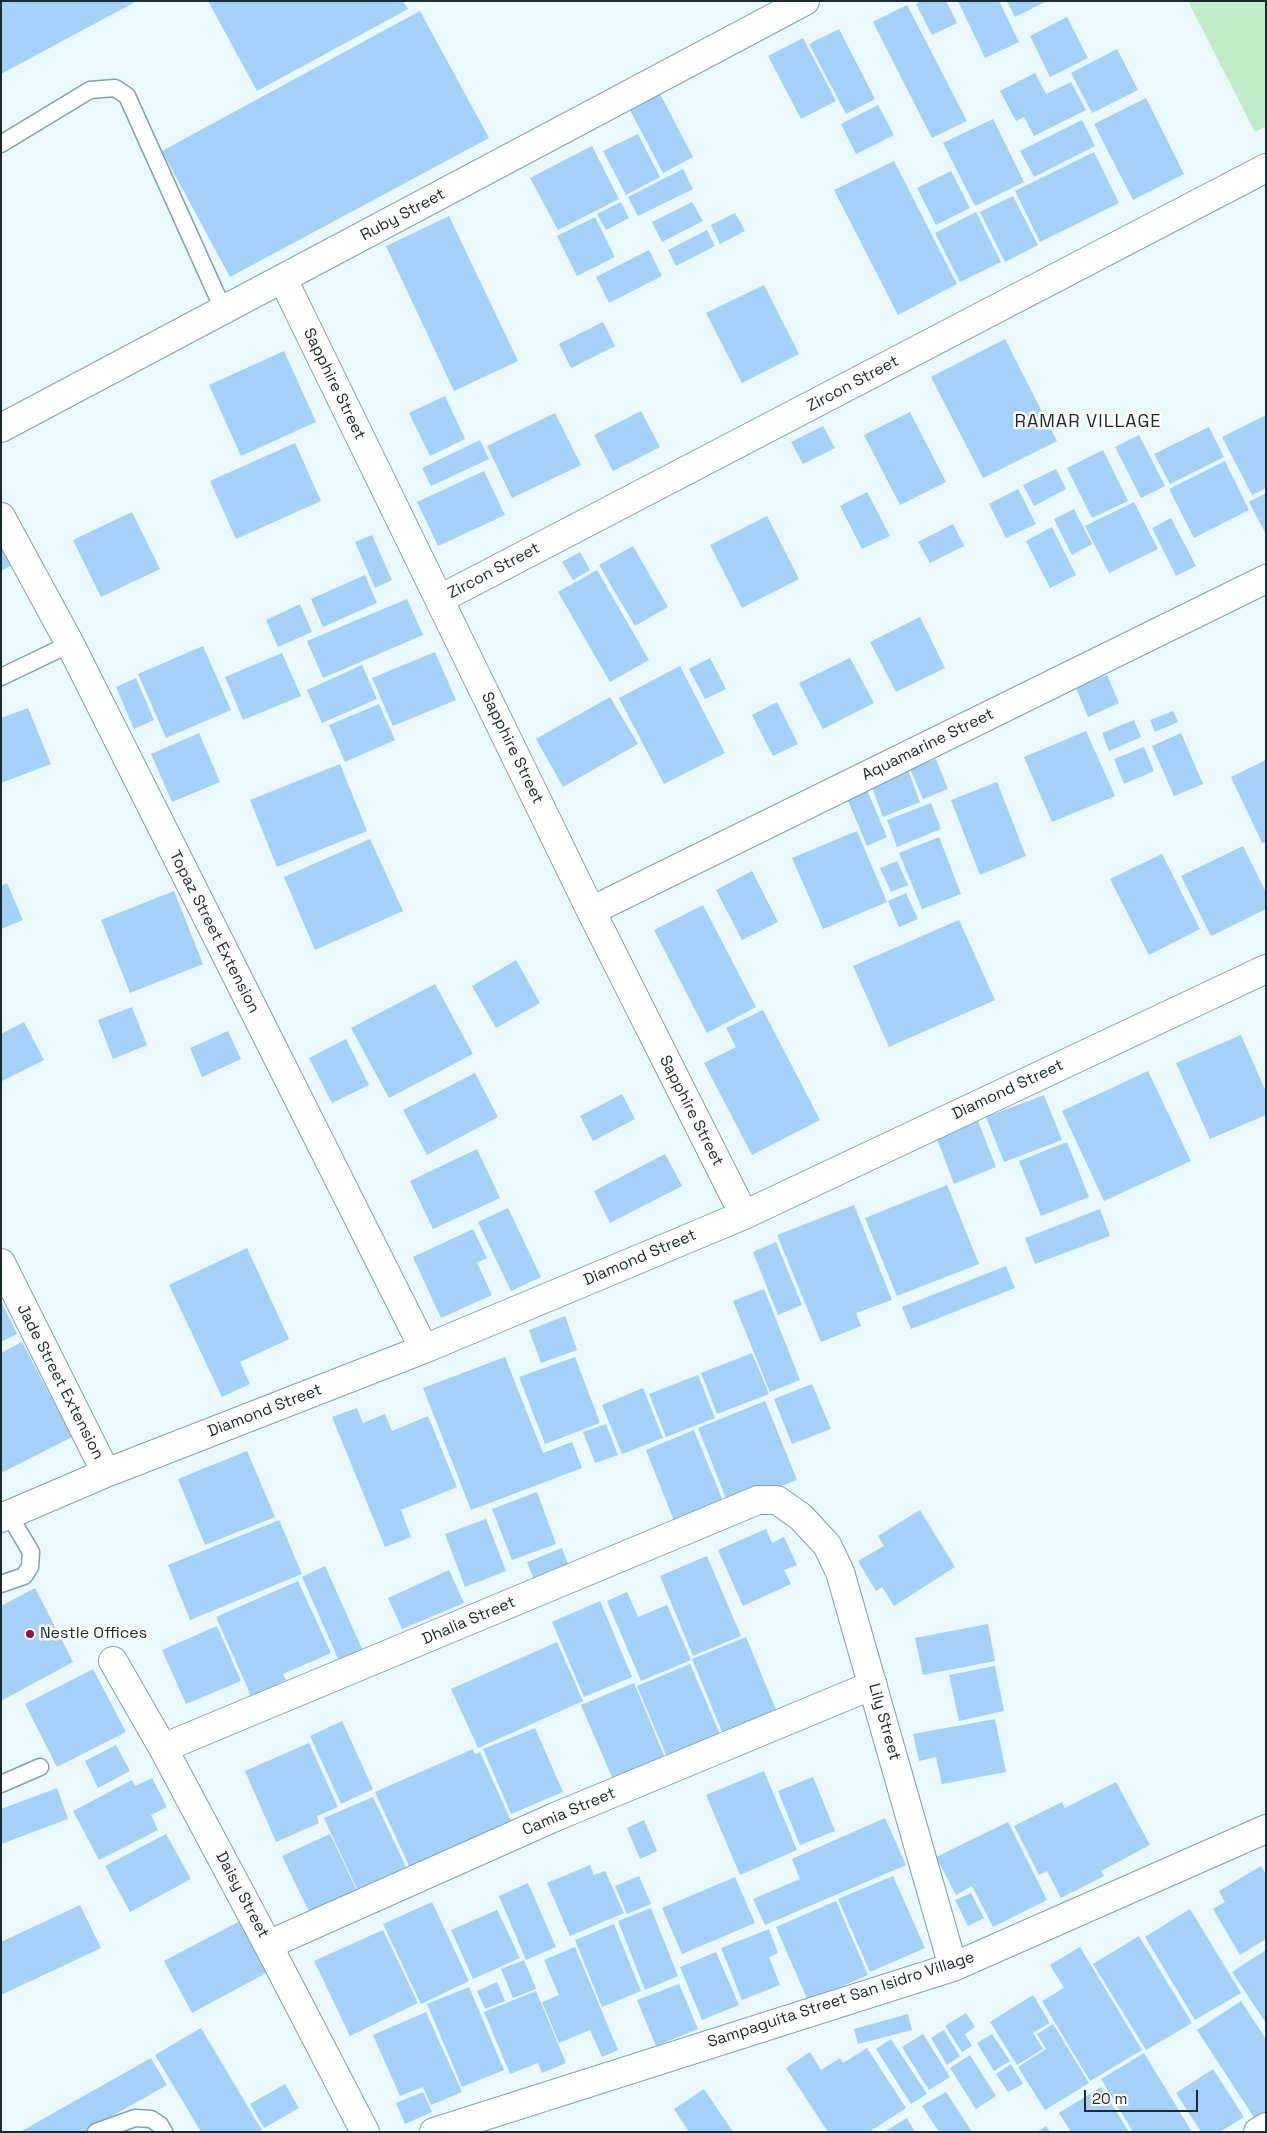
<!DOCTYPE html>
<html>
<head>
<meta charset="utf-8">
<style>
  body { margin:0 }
  #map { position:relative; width:1267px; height:2133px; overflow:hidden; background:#e9f9fd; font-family:"Space Grotesk",sans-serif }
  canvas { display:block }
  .frame { position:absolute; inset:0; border:2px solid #1a2a2e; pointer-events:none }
  .scale { position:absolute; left:1084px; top:2090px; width:114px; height:22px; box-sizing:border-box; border:2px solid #1a2a2e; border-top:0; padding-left:6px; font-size:15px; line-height:18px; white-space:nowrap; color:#1a2a2e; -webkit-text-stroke:4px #fff; paint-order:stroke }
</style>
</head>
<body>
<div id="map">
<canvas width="1267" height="2133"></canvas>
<div class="frame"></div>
<div class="scale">20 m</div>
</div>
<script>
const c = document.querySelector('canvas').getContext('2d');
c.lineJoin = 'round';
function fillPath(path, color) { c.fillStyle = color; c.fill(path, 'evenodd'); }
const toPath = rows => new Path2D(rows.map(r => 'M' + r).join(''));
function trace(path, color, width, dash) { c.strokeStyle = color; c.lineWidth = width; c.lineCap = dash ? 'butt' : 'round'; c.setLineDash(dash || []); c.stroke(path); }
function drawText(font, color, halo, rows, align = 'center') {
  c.font = font + ' "Space Grotesk",sans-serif'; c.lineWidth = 5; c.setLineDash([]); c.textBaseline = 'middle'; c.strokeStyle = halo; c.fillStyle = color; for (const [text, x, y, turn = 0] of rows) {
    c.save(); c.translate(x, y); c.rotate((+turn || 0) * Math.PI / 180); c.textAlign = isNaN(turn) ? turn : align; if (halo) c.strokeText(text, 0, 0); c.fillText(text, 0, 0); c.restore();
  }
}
fillPath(toPath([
  [1188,1,1266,1,1266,126,1255,132]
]), '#c0ecc9');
fillPath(toPath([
  [1,1,137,1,1,74],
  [208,1,403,1,408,9,257,91],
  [921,1,946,1,957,23,932,35,916,4],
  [958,1,999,1,1019,42,985,58],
  [1007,1,1047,1,1015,17],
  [907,5,967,121,932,138,873,22],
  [420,11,489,138,230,277,162,151],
  [1067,17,1088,58,1050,77,1030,36],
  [839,29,875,99,846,114,809,44],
  [803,38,836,101,801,119,768,56],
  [1117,49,1138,90,1092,113,1071,73],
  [1035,73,1046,94,1071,82,1086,110,1034,136,1024,117,1016,121,1000,91],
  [659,92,693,157,663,173,629,108],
  [1146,98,1184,174,1133,200,1094,124],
  [878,105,894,135,856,154,841,124],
  [993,119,1024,182,975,206,943,143],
  [1082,120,1095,146,1034,177,1020,151],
  [638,134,660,177,626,195,603,151],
  [592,146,619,199,558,230,530,178],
  [1094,152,1119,203,1040,242,1015,191],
  [894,161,957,284,898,315,834,190],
  [683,169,693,189,638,216,628,197],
  [951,171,970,208,936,225,917,188],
  [1013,196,1038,245,1005,262,980,212],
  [621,202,629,218,606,230,597,214],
  [692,202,703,221,662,242,652,222],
  [976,212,1001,262,960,282,935,233],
  [735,213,745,231,720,244,711,225],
  [449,216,518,361,454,391,386,246],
  [595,217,615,257,577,276,557,236],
  [707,230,715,246,676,266,668,250],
  [649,250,662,276,609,303,596,277],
  [764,285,799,354,742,383,706,313],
  [603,322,615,346,571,368,559,344],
  [1005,339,1057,441,983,478,931,377],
  [284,351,316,422,241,456,209,385],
  [445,396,465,439,430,456,409,413],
  [641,411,660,447,613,471,594,435],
  [910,412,946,482,900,505,864,435],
  [555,413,581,465,512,498,487,446],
  [1266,415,1266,488,1252,495,1222,437],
  [823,426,835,448,803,464,791,442],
  [1209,427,1224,457,1170,484,1154,454],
  [1139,435,1165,486,1141,498,1115,447],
  [480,440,489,459,431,486,422,468],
  [295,443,321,501,236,539,210,481],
  [1103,450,1128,501,1092,518,1067,468],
  [1225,461,1249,510,1194,538,1169,489],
  [1056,469,1066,489,1034,506,1023,485],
  [484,471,505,515,438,546,417,502],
  [1018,489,1036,524,1006,538,989,504],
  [867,492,890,536,862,549,840,506],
  [1266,493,1266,534,1249,502],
  [1134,502,1158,549,1109,573,1085,526],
  [1074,509,1092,544,1072,555,1054,519],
  [132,512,160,569,101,597,73,540],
  [767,516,799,579,742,608,710,545],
  [1171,518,1196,566,1176,576,1152,528],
  [953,524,964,546,930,563,918,542],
  [1052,527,1076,575,1050,588,1026,541],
  [372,535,392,580,375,588,355,542],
  [1,539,14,564,1,571],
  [633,546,668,607,635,626,599,565],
  [580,552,590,570,573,580,562,562],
  [597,570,649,660,610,682,558,592],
  [365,575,377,603,323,627,311,599],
  [407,599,423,635,323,678,307,641],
  [300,604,312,632,278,647,266,620],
  [920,617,945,668,896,692,870,642],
  [203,646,231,710,166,738,138,674],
  [435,652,456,700,393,726,372,678],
  [282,653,301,696,243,720,225,677],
  [710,658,726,689,705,699,689,669],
  [850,658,874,703,823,729,799,683],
  [362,665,377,699,322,723,307,690],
  [680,666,725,753,664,784,619,698],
  [1107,675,1119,703,1088,717,1076,688],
  [136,678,154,720,134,729,116,687],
  [610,697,638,744,563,787,536,739],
  [777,702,798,744,773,756,752,715],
  [379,704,395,740,345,762,329,725],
  [28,708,51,764,1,783,1,718],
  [1173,711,1178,722,1155,732,1150,720],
  [1134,720,1141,737,1109,751,1102,733],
  [1086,731,1115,796,1052,822,1024,757],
  [199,733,220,782,172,802,151,754],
  [1181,733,1203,784,1174,796,1152,746],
  [1144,747,1154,771,1124,784,1114,759],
  [936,759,948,789,923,799,910,769],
  [1266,760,1266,842,1262,843,1231,777],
  [340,764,367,831,277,867,250,800],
  [908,770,920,802,883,817,871,785],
  [997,782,1026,856,980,875,951,800],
  [864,783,887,837,867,846,844,791],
  [931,803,941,829,897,847,887,820],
  [857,831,887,902,823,929,792,858],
  [939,837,961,894,922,909,899,853],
  [370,839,403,911,315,950,284,877],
  [1243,846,1266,892,1266,909,1211,936,1181,876],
  [1162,854,1200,929,1149,955,1110,879],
  [897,861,908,885,891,892,880,868],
  [752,871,778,922,742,940,716,890],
  [7,883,23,920,1,929,1,886],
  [174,891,203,964,130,993,101,920],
  [906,893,918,919,899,927,888,901],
  [703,905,756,1007,707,1033,654,930],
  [959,920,995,1000,889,1047,853,966],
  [516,960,540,1003,496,1028,472,986],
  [435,984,473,1054,389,1098,351,1028],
  [132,1007,147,1045,113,1059,98,1020],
  [763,1010,820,1120,752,1155,704,1063,736,1047,726,1028],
  [24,1022,44,1060,2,1081,1,1034],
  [228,1031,241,1059,202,1077,190,1048],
  [1241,1035,1266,1092,1266,1115,1210,1139,1176,1063],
  [346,1039,369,1085,332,1103,309,1058],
  [1148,1071,1191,1161,1104,1201,1062,1111],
  [475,1073,498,1117,427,1155,403,1110],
  [622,1094,635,1119,593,1141,580,1116],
  [1044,1095,1062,1140,1004,1162,986,1117],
  [978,1121,996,1167,954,1184,936,1136],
  [1067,1142,1089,1197,1041,1216,1019,1161],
  [477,1149,500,1198,433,1229,410,1181],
  [665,1154,682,1186,610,1223,594,1191],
  [947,1185,979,1264,897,1296,865,1218],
  [854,1205,892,1300,856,1313,861,1326,821,1342,777,1235],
  [508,1208,541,1277,511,1291,478,1222],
  [1100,1209,1110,1236,1035,1264,1025,1238],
  [473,1229,487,1258,477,1263,492,1295,441,1318,413,1257],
  [776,1242,802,1305,778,1315,753,1252],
  [247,1248,289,1339,240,1362,250,1384,222,1397,169,1285],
  [1006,1266,1015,1288,911,1329,902,1307],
  [764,1289,800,1380,770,1392,733,1301],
  [1,1301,17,1334,1,1342],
  [565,1316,577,1350,541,1363,529,1330],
  [22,1342,72,1437,1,1473,1,1353],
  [752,1353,769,1394,717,1414,701,1373],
  [505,1357,543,1453,572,1442,582,1468,471,1510,423,1388],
  [575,1357,600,1423,545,1444,519,1377],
  [698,1375,715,1418,666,1437,649,1394],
  [812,1384,831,1429,792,1444,774,1399],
  [643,1388,663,1438,622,1454,602,1405],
  [765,1401,797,1480,729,1506,698,1428],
  [357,1408,363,1423,385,1414,392,1431,428,1416,457,1487,401,1510,411,1537,385,1547,332,1417],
  [606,1424,618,1455,595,1463,583,1432],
  [694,1430,725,1506,676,1526,646,1450],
  [247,1451,275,1517,205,1545,178,1479],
  [537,1492,556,1544,512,1560,492,1509],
  [920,1510,955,1567,894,1606,882,1587,876,1591,858,1561,884,1546,878,1536],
  [486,1519,506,1571,465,1587,445,1534],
  [279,1520,302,1574,190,1620,168,1565],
  [766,1529,772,1543,784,1537,797,1565,784,1570,791,1584,743,1606,718,1550],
  [562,1548,571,1572,536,1585,527,1562],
  [707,1556,741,1636,693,1656,660,1576],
  [325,1566,363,1651,339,1661,302,1577],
  [449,1570,464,1603,402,1629,388,1598],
  [298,1581,331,1653,283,1674,286,1680,251,1696,216,1617],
  [35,1588,73,1662,1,1701,1,1606],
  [627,1592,638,1617,667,1605,691,1660,641,1681,607,1601],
  [600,1601,632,1677,584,1697,552,1622],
  [988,1624,995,1661,923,1675,915,1638],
  [217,1626,241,1681,186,1704,162,1650],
  [746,1637,779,1717,725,1739,692,1659],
  [557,1642,583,1701,478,1748,451,1689],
  [690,1664,723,1741,670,1764,637,1686],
  [995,1666,1004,1711,959,1721,949,1675],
  [93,1669,126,1732,57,1767,25,1704],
  [634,1683,668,1765,616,1787,581,1705],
  [995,1719,1006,1772,942,1784,936,1757,919,1761,913,1734],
  [342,1721,373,1789,341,1804,310,1736],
  [535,1728,563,1792,511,1814,483,1749],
  [309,1743,338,1807,317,1816,319,1823,276,1842,245,1771],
  [116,1745,130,1771,98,1788,85,1761],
  [473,1749,475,1754,480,1752,512,1823,410,1868,375,1792],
  [764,1771,797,1850,740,1875,706,1795],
  [813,1777,835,1831,800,1845,778,1791],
  [152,1778,167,1807,151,1815,158,1830,99,1860,73,1811,132,1780,135,1786],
  [1116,1782,1150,1845,1101,1871,1104,1876,1061,1898,1047,1871,1039,1875,1014,1826,1062,1802,1065,1808],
  [57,1788,68,1819,1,1844,1,1809],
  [373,1797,406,1867,357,1889,324,1818],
  [885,1818,906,1865,765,1925,753,1899,800,1879,792,1859],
  [644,1820,657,1851,640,1859,627,1828],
  [1008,1822,1047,1900,993,1927,972,1886,956,1895,936,1857],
  [166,1834,191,1879,130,1912,105,1866],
  [330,1834,357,1891,310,1914,282,1856],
  [590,1865,594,1875,605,1871,624,1913,570,1936,547,1883],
  [1261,1866,1266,1874,1266,1939,1240,1955,1213,1909,1225,1902,1219,1891],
  [639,1876,651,1904,627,1914,615,1886],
  [893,1876,925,1948,870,1972,838,1899],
  [735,1877,755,1923,682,1954,662,1908],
  [528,1883,556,1947,526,1960,499,1896],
  [971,1893,984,1918,968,1926,955,1900],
  [836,1901,868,1975,808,2001,776,1927],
  [432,1902,469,1981,421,2004,383,1924],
  [80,1905,101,1948,1,1995,1,1942],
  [651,1908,678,1976,645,1990,618,1921],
  [1190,1909,1241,1993,1195,2020,1145,1937],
  [497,1910,520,1958,473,1979,451,1930],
  [240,1921,268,1972,192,2013,164,1961],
  [614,1924,641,1991,602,2007,575,1940],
  [769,1929,778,1953,769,1957,780,1985,742,2000,721,1948],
  [383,1930,418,2003,350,2036,314,1961],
  [1139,1936,1192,2023,1146,2050,1093,1964],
  [575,1947,618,2050,602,2057,590,2030,559,2043,542,2002,559,1995,544,1960],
  [1080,1947,1142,2050,1090,2081,1042,2001,1064,1988,1050,1965],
  [1266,1950,1266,2023,1232,1972],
  [716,1952,739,2005,702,2020,680,1967],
  [524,1960,536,1989,513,1998,501,1969],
  [497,1982,505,2001,485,2009,477,1991],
  [679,1984,698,2029,656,2046,637,2000],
  [469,1987,504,2070,462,2087,427,2004],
  [536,1991,566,2063,542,2073,538,2063,510,2074,484,2012],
  [1033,1995,1050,2023,1033,2033,1043,2049,1017,2065,990,2022],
  [1241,2001,1266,2039,1266,2112,1255,2119,1197,2030],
  [426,2012,462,2092,431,2105,423,2087,400,2096,373,2035],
  [966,2013,975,2027,965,2034,972,2046,962,2052,945,2026],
  [908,2014,912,2030,858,2044,854,2029],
  [1053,2024,1089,2083,1045,2110,1018,2067,1046,2049,1037,2034],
  [201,2028,263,2132,201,2132,155,2055],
  [944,2030,960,2056,947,2065,931,2038],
  [923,2034,950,2077,929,2090,902,2047],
  [992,2034,1010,2061,994,2071,977,2043],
  [891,2039,927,2094,911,2104,876,2049],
  [867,2048,906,2108,869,2132,828,2132,786,2068,810,2052,821,2070,840,2058,843,2063],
  [1144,2053,1192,2132,1133,2132,1101,2079],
  [970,2055,996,2096,976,2109,950,2068],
  [151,2058,167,2085,84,2132,20,2132],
  [1011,2064,1023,2084,1008,2092,996,2074],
  [1213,2069,1244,2117,1220,2132,1201,2132,1176,2093],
  [285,2084,299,2108,264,2128,250,2104],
  [1101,2087,1129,2132,1071,2132,1059,2113],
  [704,2089,733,2132,689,2132,674,2109],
  [423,2092,432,2112,405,2124,396,2103],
  [946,2092,972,2132,939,2132,922,2106],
  [907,2118,915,2132,884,2132],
  [1046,2126,1050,2132,1037,2132]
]), '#a3d1fa');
const service = toPath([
  [1,144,90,90,115,88,127,96,223,309],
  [1,677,70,644],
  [1,1584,24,1576,30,1567,31,1552,9,1515],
  [1,1784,40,1767],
  [96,2132,135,2118,151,2119,160,2125,164,2132]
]);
const minor = toPath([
  [283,279,591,911,744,1215],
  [1,428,805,1],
  [1,517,70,644,424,1349],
  [440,599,1266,168],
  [591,911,1266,579],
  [1,1263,106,1473],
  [1,1518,106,1473,424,1349,744,1215,1266,969],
  [113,1661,163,1748,268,1945,365,2132],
  [163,1748,758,1500,777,1500,801,1517,827,1545,840,1572,953,1967],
  [268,1945,555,1817,873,1685],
  [434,2132,953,1967,1266,1829],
  [1258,2132,1266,2127]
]);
trace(service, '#7ca4ae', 19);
trace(minor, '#7ca4ae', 30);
trace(service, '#fff', 16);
trace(minor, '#fff', 28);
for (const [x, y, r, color] of [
  [30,1634,5,"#a4073c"]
]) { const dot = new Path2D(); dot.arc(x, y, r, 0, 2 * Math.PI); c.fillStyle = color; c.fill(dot); trace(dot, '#fff', 2); }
drawText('16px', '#1a2a2e', '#fff', [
  ["Ruby Street",403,215,-28],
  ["Sapphire Street",334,384,64],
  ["Zircon Street",853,384,-28],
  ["Zircon Street",494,571,-28],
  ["Aquamarine Street",928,745,-26],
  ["Sapphire Street",512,748,64],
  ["Topaz Street Extension",214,932,63],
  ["Diamond Street",1008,1090,-25],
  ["Sapphire Street",691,1111,63],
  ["Diamond Street",640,1258,-23],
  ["Jade Street Extension",60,1382,63],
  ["Diamond Street",265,1411,-21],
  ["Dhalia Street",469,1621,-23],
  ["Lily Street",884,1722,74],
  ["Camia Street",569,1812,-23],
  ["Daisy Street",242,1895,62],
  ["Sampaguita Street San Isidro Village",841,2000,-18]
]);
drawText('16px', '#1a2a2e', '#fff', [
  ["Nestle Offices",40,1634]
], 'left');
c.letterSpacing = '1px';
drawText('18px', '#1a2a2e', '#fff', [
  ["RAMAR VILLAGE",1088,422]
]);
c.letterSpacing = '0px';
</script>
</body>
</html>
